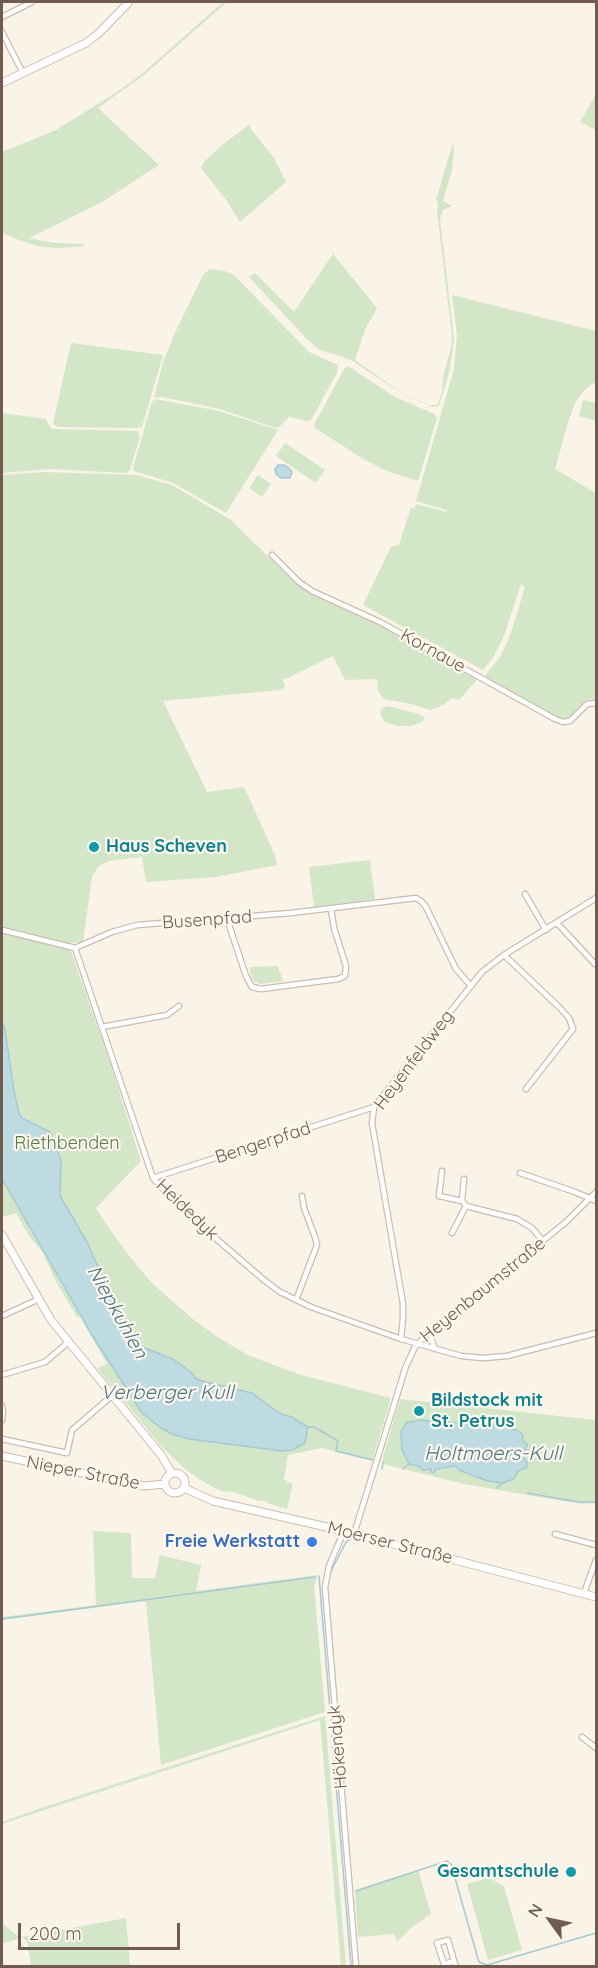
<!DOCTYPE html>
<html>
<head>
<meta charset="utf-8">
<style>
  body { margin:0 }
  #map { position:relative; width:598px; height:1968px; overflow:hidden; background:#faf3e8; font-family:Quicksand,sans-serif }
  canvas { display:block }
  .frame { position:absolute; inset:0; border:3px solid #715c4f; pointer-events:none }
  .north { position:absolute; left:520px; top:1890px; width:60px; height:60px; -webkit-text-stroke:4px #fdf7ee; paint-order:stroke; rotate:303deg; font-size:16px; font-weight:700; line-height:24px; text-align:center; color:#715c4f }
  .north::after { content:''; display:block; margin:auto; width:21px; height:27px; background:#715c4f; clip-path:polygon(50% 0,100% 100%,50% 72%,0 100%) }
  .scale { position:absolute; left:18px; top:1923px; width:162px; height:27px; box-sizing:border-box; border:3px solid #715c4f; border-top:0; padding-left:8px; font-size:18px; line-height:21px; white-space:nowrap; color:#715c4f; -webkit-text-stroke:4px #fdf7ee; paint-order:stroke }
</style>
</head>
<body>
<div id="map">
<canvas width="598" height="1968"></canvas>
<div class="frame"></div>
<div class="north">N</div>
<div class="scale">200 m</div>
</div>
<script>
const c = document.querySelector('canvas').getContext('2d');
c.lineJoin = 'round';
function fillPath(path, color) { c.fillStyle = color; c.fill(path, 'evenodd'); }
const toPath = rows => new Path2D(rows.map(r => 'M' + r).join(''));
function trace(path, color, width, dash) { c.strokeStyle = color; c.lineWidth = width; c.lineCap = dash ? 'butt' : 'round'; c.setLineDash(dash || []); c.stroke(path); }
function drawText(font, color, halo, rows, align = 'center') {
  c.font = font + ' Quicksand,sans-serif'; c.lineWidth = 4.5; c.setLineDash([]); c.textBaseline = 'middle'; c.strokeStyle = halo; c.fillStyle = color; for (const [text, x, y, turn = 0] of rows) {
    c.save(); c.translate(x, y); c.rotate((+turn || 0) * Math.PI / 180); c.textAlign = isNaN(turn) ? turn : align; if (halo) c.strokeText(text, 0, 0); c.fillText(text, 0, 0); c.restore();
  }
}
fillPath(toPath([
  [223,2,227,2,144,75,98,108,159,165,102,202,29,238,54,243,84,244,84,246,60,248,42,247,24,242,2,233,2,152,56,130,120,90,143,73],
  [596,94,596,130,580,122],
  [250,124,250,128,274,158,286,182,240,222,226,200,201,168,203,163,222,145],
  [453,142,454,151,452,170,443,201,452,206,443,210,440,219,454,339,450,368,446,384,439,406,433,407,412,398,395,389,351,360,318,349,306,338,249,277,255,273,294,312,333,254,377,308,365,330,355,360,402,393,429,405,437,405,442,393,443,377,451,348,452,336,437,212,438,203,436,200],
  [210,269,225,271,234,275,309,352,338,365,337,373,311,420,307,421,289,417,279,427,276,428,220,409,162,397,154,398,163,362,174,335,203,275],
  [452,295,596,331,596,382,589,386,583,392,575,403,568,422,555,469,596,493,596,702,593,699,586,700,567,719,558,718,485,676,502,654,512,630,525,587,521,584,504,636,494,656,483,670,363,605,391,547,399,545,411,507,414,509,416,504,447,512,447,510,416,501,454,369,457,335],
  [71,343,163,355,142,427,137,428,59,427,54,425,53,423],
  [348,366,395,397,434,414,437,418,418,481,387,471,363,459,315,428,314,425,344,369],
  [155,399,219,411,278,430,226,513,173,483,134,471,133,468,152,402],
  [583,400,596,403,596,421,579,416],
  [2,413,46,419,51,429,138,431,140,437,130,470,126,473,50,469,2,473],
  [285,443,325,470,316,483,276,456],
  [45,472,137,475,172,485,231,520,291,579,311,593,401,636,476,678,476,681,459,700,452,698,443,705,430,710,411,704,384,699,378,691,377,679,345,680,333,656,285,679,282,678,285,685,284,688,280,690,163,701,207,792,244,787,275,855,277,865,216,877,146,882,142,857,109,861,99,866,92,876,83,942,68,943,109,1059,141,1161,96,1208,109,1228,129,1256,153,1284,194,1320,219,1338,248,1355,301,1375,391,1398,372,1461,322,1448,288,1455,284,1480,287,1480,287,1482,293,1484,287,1509,267,1503,266,1501,259,1501,233,1492,221,1491,207,1484,186,1470,162,1447,97,1368,107,1364,80,1317,77,1317,55,1280,43,1253,29,1236,16,1213,2,1217,2,475],
  [258,475,271,484,262,497,249,488],
  [387,706,419,714,425,718,422,722,411,726,398,726,385,722,380,714,381,709],
  [370,860,375,899,314,907,309,867],
  [278,966,283,981,260,984,254,981,250,973,250,967],
  [400,1399,596,1420,596,1503,583,1504,562,1501,464,1484,383,1464,382,1463,383,1457],
  [420,1420,495,1426,517,1430,523,1435,522,1440,527,1444,524,1457,527,1463,517,1472,475,1475,461,1471,455,1466,423,1470,402,1450,401,1432,407,1423],
  [93,1531,131,1533,132,1578,155,1578,160,1555,201,1565,196,1591,318,1575,314,1585,325,1712,161,1765,146,1601,2,1620,2,1617,96,1605],
  [325,1716,346,1966,341,1966,320,1720,2,1824,2,1822,41,1808],
  [418,1870,431,1914,411,1928,397,1942,394,1934,358,1937,355,1890],
  [486,1876,504,1886,522,1950,488,1960,467,1884,484,1879],
  [126,1918,130,1966,31,1966,27,1941,22,1937],
  [2,1923,20,1938,2,1944]
]), '#d3e6c8');
const water = toPath([
  [278,465,284,465,289,468,292,472,290,478,281,478,276,474,275,469,278,465],
  [2,1022,5,1030,14,1091,19,1114,22,1118,50,1132,61,1161,60,1196,87,1242,103,1278,104,1287,120,1318,139,1346,173,1359,191,1372,195,1378,202,1381,252,1393,279,1413,291,1417,308,1427,305,1443,292,1450,282,1451,189,1439,172,1434,161,1428,142,1413,92,1335,2,1179,2,1022],
  [420,1420,495,1426,517,1430,523,1435,522,1440,527,1444,524,1457,527,1463,527,1467,517,1472,514,1479,502,1483,488,1481,461,1471,455,1466,436,1469,434,1473,431,1472,431,1469,423,1470,419,1466,409,1464,402,1450,401,1432,406,1423,420,1420]
]);
fillPath(water, '#bedbe1');
trace(water, '#a6c9d2', 1.5);
trace(toPath([
  [307,1427,314,1427,338,1441,336,1451,373,1460],
  [382,1469,383,1463],
  [403,1469,409,1464],
  [497,1488,502,1483],
  [527,1493,579,1502,596,1502],
  [330,1573,346,1542,354,1537],
  [319,1576,351,1966],
  [2,1619,315,1577],
  [356,1891,447,1861,451,1864,478,1959,479,1962,487,1965,596,1933]
]), '#a6c9d2', 1.5);
const street = toPath([
  [2,17,32,2],
  [2,32,23,73],
  [272,555,299,582,312,591,380,622,555,719,563,722,570,721,587,704,596,703],
  [525,894,546,930],
  [227,919,246,976,252,987,261,989,338,979,345,976,346,966,334,928,331,909],
  [557,923,595,964],
  [2,930,75,948,112,932,137,925,291,913,416,898,421,901,426,907,456,969,471,986],
  [75,948,153,1178,177,1205,264,1280,280,1292,311,1307,401,1339,461,1356,483,1358,507,1356,596,1333],
  [504,955,559,1007,569,1018,573,1029,526,1089],
  [102,1027,167,1015,179,1006],
  [442,1171,439,1196,462,1201,466,1206],
  [520,1173,575,1192,596,1201],
  [153,1178,374,1107],
  [462,1201,464,1179],
  [452,1233,466,1206,517,1219,532,1228,543,1241],
  [296,1300,317,1245,315,1237,304,1208,302,1196],
  [2,1316,39,1299],
  [432,1331,431,1338,435,1349],
  [401,1339,403,1318,403,1304,372,1123,374,1107,482,972,504,955,596,898],
  [2,1375,45,1362,64,1346,68,1341],
  [2,1406,3,1411,2,1420],
  [2,1439,67,1453,72,1430,113,1395],
  [344,1531,329,1566,325,1587,356,1966],
  [354,1534,406,1366,415,1347,425,1336,566,1222,596,1192],
  [555,1534,596,1545],
  [584,1593,596,1560],
  [582,1737,596,1748],
  [454,1961,444,1964,437,1943,448,1940,454,1961,456,1966]
]);
const secondary = toPath([
  [2,83,86,43,99,33,129,2],
  [2,1235,51,1320,161,1455,172,1473],
  [2,1456,144,1486,165,1484],
  '165 1483a10 10 0 1 1 20 0a10 10 0 1 1-20 0Z',
  [184,1488,213,1501,344,1531,596,1597]
]);
trace(street, '#cabcaf', 7);
trace(secondary, '#cdbcad', 9);
trace(street, '#fff', 4.5);
trace(secondary, '#fff', 7);
for (const [x, y, r, color] of [
  [94,847,6,"#0f9aa8"],
  [419,1411,6,"#0f9aa8"],
  [312,1542,6,"#3f7fe0"],
  [571,1872,6,"#0f9aa8"]
]) { const dot = new Path2D(); dot.arc(x, y, r, 0, 2 * Math.PI); c.fillStyle = color; c.fill(dot); trace(dot, '#fdf7ee', 2); }
drawText('18px', '#715c4f', '#fdf7ee', [
  ["Kornaue",433,651,29],
  ["Busenpfad",207,920,-4],
  ["Heyenfeldweg",414,1060,-53],
  ["Bengerpfad",263,1143,-18],
  ["Heidedyk",187,1210,44],
  ["Heyenbaumstraße",483,1290,-39],
  ["Nieper Straße",83,1473,11],
  ["Moerser Straße",390,1543,14],
  ["Hökendyk",338,1747,-95]
]);
drawText('bold 18px', '#0d838f', '#fdf7ee', [
  ["Haus Scheven",106,847],
  ["Bildstock mit",431,1401],
  ["St. Petrus",431,1422],
  ["Gesamtschule",559,1872,"right"]
], 'left');
drawText('18px', '#577a4b', '#fdf7ee', [
  ["Riethbenden",67,1144]
]);
drawText('bold 18px', '#366cbe', '#fdf7ee', [
  ["Freie Werkstatt",300,1542]
], 'right');
drawText('italic 20px', '#4b7681', '#fdf7ee', [
  ["Niepkuhlen",117,1312,61],
  ["Verberger Kull",167,1393],
  ["Holtmoers-Kull",493,1454]
]);
</script>
</body>
</html>
